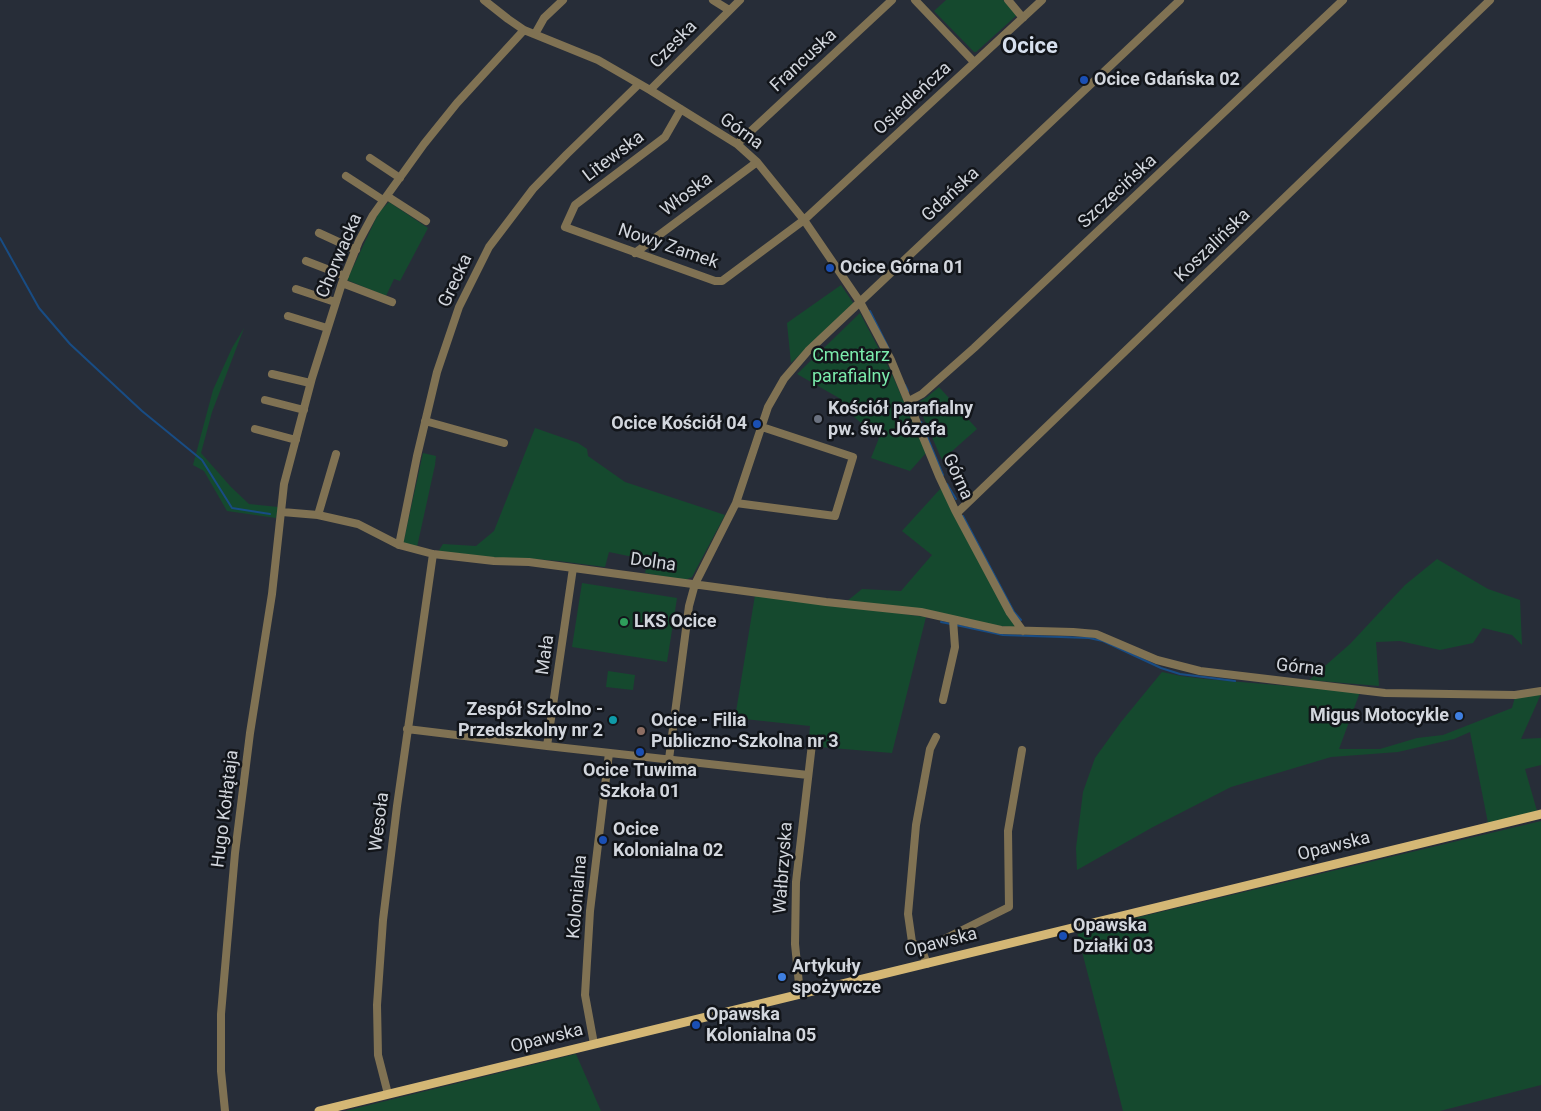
<!DOCTYPE html>
<html>
<head>
<meta charset="utf-8">
<style>
  body { margin:0 }
  canvas { display:block; background:#272d38 }
</style>
</head>
<body>
<canvas width="1541" height="1111"></canvas>
<script>
const c = document.querySelector('canvas').getContext('2d');
c.lineJoin = 'round';
function fillPath(path, color) { c.fillStyle = color; c.fill(path, 'evenodd'); }
const toPath = rows => new Path2D(rows.map(r => 'M' + r).join(''));
function trace(path, color, width, dash) { c.strokeStyle = color; c.lineWidth = width; c.lineCap = dash ? 'butt' : 'round'; c.setLineDash(dash || []); c.stroke(path); }
function drawText(font, color, halo, rows, align = 'center') {
  c.font = font + ' Roboto,sans-serif'; c.lineWidth = 5; c.setLineDash([]); c.textBaseline = 'middle'; c.strokeStyle = halo; c.fillStyle = color; for (const [text, x, y, turn = 0] of rows) {
    c.save(); c.translate(x, y); c.rotate((+turn || 0) * Math.PI / 180); c.textAlign = isNaN(turn) ? turn : align; if (halo) c.strokeText(text, 0, 0); c.fillText(text, 0, 0); c.restore();
  }
}
fillPath(toPath([
  [946,0,1003,0,1017,15,976,52,974,52,934,11],
  [389,202,428,228,400,281,394,279,386,296,347,280,379,212],
  [841,285,854,304,791,363,787,323],
  [860,313,891,372,926,453,910,471,871,458,879,438,841,406,839,398,797,374],
  [244,328,212,412,201,453,231,487,249,504,278,507,276,518,227,511,204,471,193,465,213,390,232,348],
  [939,387,977,429,942,460,917,403,927,397],
  [535,428,578,443,587,449,588,456,625,482,725,515,692,577,685,580,645,573,648,560,609,552,605,567,559,561,521,558,504,559,438,552,443,544,476,546,494,531],
  [423,453,436,456,435,465,417,547,403,544],
  [941,488,1021,629,846,602,862,589,901,591,932,555,902,531],
  [1437,559,1488,589,1520,600,1522,645,1512,635,1483,628,1473,643,1440,650,1400,641,1376,642,1379,686,1309,680,1350,644,1405,585],
  [582,583,677,598,667,662,572,647],
  [755,595,926,617,892,753,808,746,810,726,735,718],
  [608,671,635,675,633,690,606,687],
  [1162,672,1181,676,1205,679,1360,692,1339,749,1380,749,1417,738,1443,735,1512,708,1515,697,1541,694,1521,739,1541,738,1541,765,1525,769,1537,811,1488,823,1470,732,1454,739,1398,752,1331,757,1231,787,1153,827,1077,870,1076,848,1083,792,1095,758,1121,722],
  [1541,821,1541,1085,1440,1111,1123,1111,1077,932],
  [576,1054,601,1111,345,1111]
]), '#15492e');
trace(toPath([
  [0,238,39,308,70,344,142,411,202,460,232,508,270,514],
  [870,311,890,351],
  [905,385,908,391],
  [921,422,943,475],
  [947,484,956,499],
  [963,516,1014,612,1021,620],
  [941,622,951,624],
  [956,625,1003,635,1089,638,1103,641,1161,668,1180,674,1235,681]
]), '#184c84', 2);
trace(toPath([
  [484,0,508,19,524,30,598,60,650,90,737,144,757,162,804,220,860,302,891,360,939,476,955,510,1010,613,1023,631],
  [713,0,729,10],
  [915,0,974,62],
  [1008,0,1023,18],
  [535,34,544,18,563,0],
  [650,90,740,0],
  [681,109,665,137,575,205,565,227,715,281,722,281,804,220,1042,0],
  [737,144,892,0],
  [370,158,400,178],
  [346,176,383,200],
  [387,196,426,221],
  [319,233,356,250],
  [635,253,757,162],
  [306,261,345,276],
  [342,283,392,302],
  [296,289,335,302],
  [288,316,327,328],
  [272,374,310,383],
  [265,400,304,410],
  [909,401,922,394,974,348,1343,0],
  [425,421,504,443],
  [255,429,296,440],
  [736,503,835,516,853,457,762,427],
  [282,512,318,515,358,524,399,545,433,554,494,561,529,562,826,602,921,612,1001,630,1073,632,1096,634,1157,660,1200,671,1385,693,1515,695,1541,691],
  [957,513,1490,0],
  [318,515,336,454],
  [399,545,417,456,437,372,459,307,489,247,533,189,567,154,639,84],
  [943,700,955,647,953,620],
  [407,729,547,746,808,775],
  [547,746,573,568],
  [669,759,689,606,695,584,736,503,768,407,784,379,808,351,1180,0],
  [922,950,1009,907,1008,831,1022,750],
  [927,964,922,950,912,942,908,914,916,825,930,749,936,737],
  [800,994,795,944,796,882,812,744],
  [594,1044,585,995,590,911,609,753],
  [388,1094,378,1055,377,1005,383,920,397,806,433,554],
  [225,1111,221,1071,221,1014,235,853,250,733,272,594,284,484,312,378,342,283,359,241,373,215,424,144,457,103,524,30]
]), '#807253', 8);
trace(toPath([
  [319,1111,1541,814]
]), '#d4b775', 9);
for (const [x, y, r, color] of [
  [1084,80,5,"#1a4fb4"],
  [830,268,5,"#1a4fb4"],
  [818,419,5,"#6b7280"],
  [757,424,5,"#1a4fb4"],
  [624,622,5,"#2e9e5b"],
  [1459,716,5,"#3f7fe0"],
  [613,720,5,"#0f9aa8"],
  [641,731,5,"#8d6e63"],
  [640,752,5,"#1a4fb4"],
  [603,840,5,"#1a4fb4"],
  [1063,936,5,"#1a4fb4"],
  [782,977,5,"#3f7fe0"],
  [696,1025,5,"#1a4fb4"]
]) { const dot = new Path2D(); dot.arc(x, y, r, 0, 2 * Math.PI); c.fillStyle = color; c.fill(dot); trace(dot, '#12151a', 2); }
drawText('18px', '#d2d6dd', '#12151a', [
  ["Czeska",674,45,-46],
  ["Francuska",804,61,-43],
  ["Osiedleńcza",913,99,-43],
  ["Górna",741,132,36],
  ["Litewska",614,157,-37],
  ["Szczecińska",1118,192,-43],
  ["Włoska",687,195,-37],
  ["Gdańska",951,195,-43],
  ["Koszalińska",1213,246,-44],
  ["Nowy Zamek",668,247,19],
  ["Chorwacka",340,256,-67],
  ["Grecka",456,281,-65],
  ["Górna",957,477,65],
  ["Dolna",653,563,8],
  ["Mała",546,655,-82],
  ["Górna",1300,668,6],
  ["Hugo Kołłątaja",226,809,-83],
  ["Wesoła",380,822,-83],
  ["Opawska",1334,847,-14],
  ["Wałbrzyska",784,868,-86],
  ["Kolonialna",578,897,-85],
  ["Opawska",941,943,-14],
  ["Opawska",547,1039,-14]
]);
drawText('bold 18px', '#d2d6dd', '#12151a', [
  ["Ocice Gdańska 02",1094,80],
  ["Ocice Górna 01",840,268],
  ["Kościół parafialny",828,409],
  ["pw. św. Józefa",828,430],
  ["Ocice Kościół 04",747,424,"right"],
  ["LKS Ocice",634,622],
  ["Zespół Szkolno -",603,710,"right"],
  ["Przedszkolny nr 2",603,731,"right"],
  ["Migus Motocykle",1449,716,"right"],
  ["Ocice - Filia",651,721],
  ["Publiczno-Szkolna nr 3",651,742],
  ["Ocice Tuwima",640,771,"center"],
  ["Szkoła 01",640,792,"center"],
  ["Ocice",613,830],
  ["Kolonialna 02",613,851],
  ["Opawska",1073,926],
  ["Działki 03",1073,947],
  ["Artykuły",792,967],
  ["spożywcze",792,988],
  ["Opawska",706,1015],
  ["Kolonialna 05",706,1036]
], 'left');
drawText('18px', '#7bebac', '#12151a', [
  ["Cmentarz",851,356],
  ["parafialny",851,377]
]);
drawText('bold 22px', '#d6dfed', '#12151a', [
  ["Ocice",1030,47]
]);
</script>
</body>
</html>
